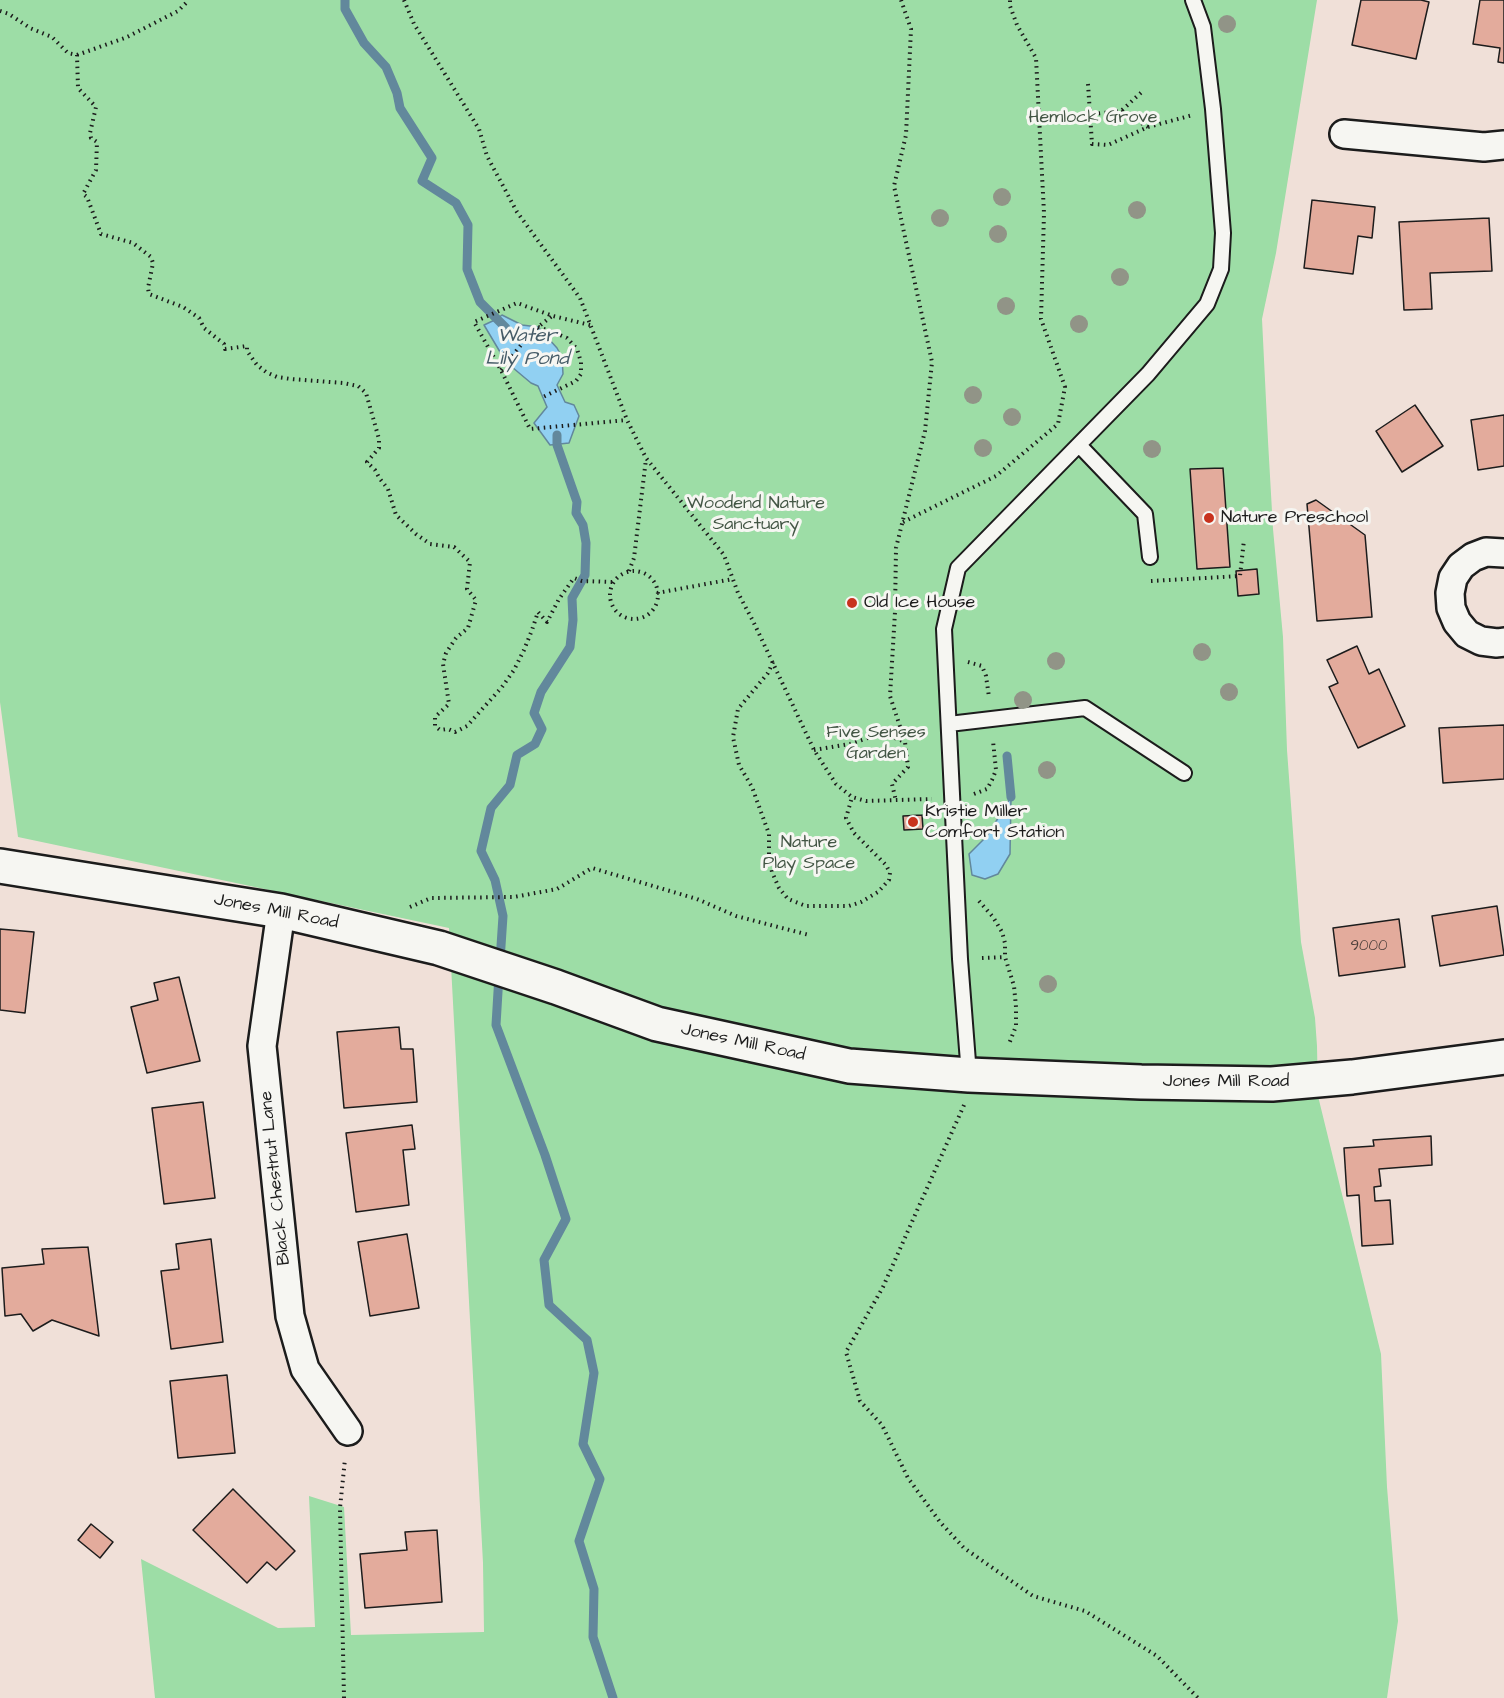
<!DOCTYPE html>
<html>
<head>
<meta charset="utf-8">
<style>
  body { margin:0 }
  canvas { display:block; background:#f0e0d8 }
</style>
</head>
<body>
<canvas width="1504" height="1698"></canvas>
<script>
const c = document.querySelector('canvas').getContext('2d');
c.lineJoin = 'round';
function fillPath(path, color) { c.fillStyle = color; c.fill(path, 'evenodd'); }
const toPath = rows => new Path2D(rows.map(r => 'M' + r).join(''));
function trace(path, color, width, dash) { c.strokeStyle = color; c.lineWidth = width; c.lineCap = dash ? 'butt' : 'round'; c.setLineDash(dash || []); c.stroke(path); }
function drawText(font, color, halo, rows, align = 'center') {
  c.font = font + ' "Architects Daughter",sans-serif'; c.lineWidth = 6; c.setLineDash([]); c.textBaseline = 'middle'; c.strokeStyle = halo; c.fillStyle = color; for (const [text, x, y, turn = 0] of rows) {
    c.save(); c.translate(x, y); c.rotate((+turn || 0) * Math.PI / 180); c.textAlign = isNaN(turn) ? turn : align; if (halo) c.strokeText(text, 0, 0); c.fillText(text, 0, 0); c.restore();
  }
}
fillPath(toPath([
  [0,0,1317,0,1276,253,1262,319,1268,441,1273,529,1283,637,1287,750,1301,942,1315,1018,1317,1046,1318,1096,1381,1354,1387,1487,1398,1621,1387,1698,155,1698,141,1559,278,1628,315,1627,309,1496,344,1507,351,1635,484,1632,483,1563,449,928,18,837,0,702]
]), '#9ddda6');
const water = toPath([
  [502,315,522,325,538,327,557,348,562,357,563,374,557,385,565,402,574,405,579,416,569,443,550,445,534,423,547,407,538,386,531,383,506,362,484,325,497,319,502,315],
  [1011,797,1010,854,998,874,985,879,972,875,969,854,987,836,1011,797]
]);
fillPath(water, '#91d0f2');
trace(water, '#62889c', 1.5);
trace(toPath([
  [345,0,345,9,364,43,386,67,397,93,400,108,432,158,422,181,456,203,468,225,467,269,480,302,506,328],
  [1007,756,1011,797],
  [500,961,503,916,495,880,481,851,491,808,510,785,517,755,535,744,542,729,534,713,541,692,570,647,573,620,572,598,585,575,586,543,583,525,576,513,577,502,557,445,557,435],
  [499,975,496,1025,545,1155,566,1219,544,1260,549,1305,587,1340,594,1373,583,1444,600,1479,579,1541,594,1589,593,1637,613,1698]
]), '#62889c', 9);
const building = toPath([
  [1361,0,1421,0,1429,2,1416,59,1352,45,1361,0],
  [1480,0,1504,0,1504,63,1498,62,1500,48,1473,44,1480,0],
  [1312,200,1375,207,1372,238,1358,236,1353,274,1304,268,1312,200],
  [1489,218,1492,271,1430,273,1432,309,1404,310,1399,222,1489,218],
  [1415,405,1443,446,1402,472,1376,431,1415,405],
  [1504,415,1504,466,1478,470,1471,420,1504,415],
  [1223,468,1230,567,1197,569,1190,469,1223,468],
  [1316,500,1365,535,1372,617,1317,621,1307,504,1316,500],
  [1257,569,1259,594,1238,596,1236,571,1257,569],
  [1357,646,1369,674,1379,669,1405,726,1358,748,1329,687,1338,683,1327,660,1357,646],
  [1504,725,1504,779,1443,783,1439,728,1504,725],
  [922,815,923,829,904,830,903,816,922,815],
  [1497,906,1504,955,1440,966,1432,916,1497,906],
  [1399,919,1405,967,1339,976,1333,928,1399,919],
  [0,929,34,932,25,1013,0,1010,0,929],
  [179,977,200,1061,147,1073,131,1007,158,1000,154,983,179,977],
  [399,1027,401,1049,413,1049,417,1102,344,1108,337,1032,399,1027],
  [203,1102,215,1198,164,1204,152,1108,203,1102],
  [412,1125,415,1149,403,1150,409,1205,356,1212,346,1133,412,1125],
  [1431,1136,1432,1165,1379,1169,1381,1186,1374,1187,1375,1201,1390,1200,1393,1244,1362,1246,1359,1195,1347,1196,1344,1148,1374,1146,1373,1140,1431,1136],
  [407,1234,419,1308,370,1316,358,1242,407,1234],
  [211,1239,223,1342,171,1349,161,1271,179,1269,176,1244,211,1239],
  [88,1247,99,1336,52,1320,33,1331,21,1314,5,1316,2,1268,44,1264,42,1249,88,1247],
  [227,1375,235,1453,178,1458,170,1381,227,1375],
  [233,1489,295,1551,276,1570,267,1562,247,1583,193,1530,233,1489],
  [91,1524,113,1542,100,1558,78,1540,91,1524],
  [437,1530,442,1602,365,1608,360,1554,407,1550,405,1532,437,1530]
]);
fillPath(building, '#e3ab9c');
trace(building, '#1c1c1c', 1.5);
const service = toPath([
  [1079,445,1145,514,1150,557],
  [949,724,1085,708,1184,773],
  [969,1075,960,959,944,629,958,568,1148,374,1207,304,1221,269,1223,233,1213,109,1203,27,1193,0]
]);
const minor = toPath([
  [1344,134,1484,147,1504,145],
  [1504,553,1486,552,1473,557,1461,566,1453,578,1450,593,1451,608,1457,622,1467,634,1481,641,1497,643,1504,642],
  [281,911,262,1046,290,1316,305,1369,348,1431]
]);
const tertiary = toPath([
  [0,866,281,911,439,948,556,987,657,1024,849,1066,969,1075,1141,1082,1272,1084,1352,1077,1504,1057]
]);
trace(service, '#1c1c1c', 18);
trace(minor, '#1c1c1c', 32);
trace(tertiary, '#1c1c1c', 38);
trace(toPath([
  [404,0,414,24,479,129,487,156,517,212,580,298,627,420,646,458,724,555,738,593,753,621,814,750,836,784,852,797,866,801,932,799],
  [901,0,911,29,906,135,894,186,932,362,925,431,896,548,895,612,890,696,905,742],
  [0,11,9,14,30,28,52,37,68,53,77,55,78,88,96,107,90,133,91,138,97,142,96,170,83,194,87,197,101,234,133,243,151,257,153,263,148,288,149,294,183,307,199,318,204,328,224,344,225,349,247,346,247,351,257,365,266,372,277,377,291,379,343,383,358,386,366,393,379,439,379,448,367,462,375,470,380,479,388,489,396,515,416,534,430,544,454,547,470,562,467,589,476,600,468,628,456,638,446,653,443,664,449,704,435,717,435,726,440,730,448,729,455,732,467,726,502,687,514,670,524,650,532,630,538,612,547,622,559,599,574,578,582,581,613,582],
  [77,55,125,38,178,11,189,0],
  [1088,84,1092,144,1108,145,1148,127,1193,115],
  [1121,111,1148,127],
  [1039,120,1121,111,1144,90],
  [590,325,553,316,517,303,474,322,501,370,530,429,627,420],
  [538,327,553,332,567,338,577,349,581,362,581,374,576,381,543,397],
  [501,370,521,345,538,327,552,316],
  [903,522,996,476,1058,424,1065,387,1041,319,1044,213,1036,58,1017,25,1010,6,1010,0],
  [629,571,634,558,646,459],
  '610 595a24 24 0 1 1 48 0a24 24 0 1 1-48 0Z',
  [1151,581,1240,576,1244,540],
  [657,593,733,579],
  [773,662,768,673,738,709,733,737,739,765,752,787,769,834,769,855,772,872,779,888,788,899,806,906,849,906,861,902,878,892,889,880,890,873,886,865,854,833,846,818,852,797],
  [968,662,982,666,986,676,989,697],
  [814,750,850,744,882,733,905,742,908,767,892,784,896,801],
  [974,794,987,789,992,780,996,770,993,741],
  [979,901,993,917,1002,932,1005,943,1005,957,1014,986,1016,1007,1016,1026,1009,1044],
  [410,907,431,898,514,897,557,889,592,868,697,899,736,916,809,935],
  [982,958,1005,957],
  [964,1105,883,1287,846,1352,860,1401,882,1425,908,1478,940,1522,964,1548,1033,1596,1085,1611,1157,1656,1198,1698],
  [344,1698,340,1508,345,1459]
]), '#1c1c1c', 4, [1.5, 4.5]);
trace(service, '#f6f6f2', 14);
trace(minor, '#f6f6f2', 27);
trace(tertiary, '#f6f6f2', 33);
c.fillStyle = '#919487';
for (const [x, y] of [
  [1227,24],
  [1002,197],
  [1137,210],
  [940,218],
  [998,234],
  [1120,277],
  [1006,306],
  [1079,324],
  [973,395],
  [1012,417],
  [983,448],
  [1152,449],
  [1202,652],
  [1056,661],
  [1229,692],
  [1023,700],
  [1047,770],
  [1048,984]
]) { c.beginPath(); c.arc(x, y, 9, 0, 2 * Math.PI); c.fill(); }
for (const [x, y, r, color] of [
  [1209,518,6,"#c8321e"],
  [852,603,6,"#c8321e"],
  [913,822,6,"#c8321e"]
]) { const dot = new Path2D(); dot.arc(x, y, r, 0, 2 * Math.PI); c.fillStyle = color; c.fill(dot); trace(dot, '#f6f6f2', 2); }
drawText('15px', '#4e403c', null, [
  ["9000",1369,947]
]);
drawText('18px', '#435645', '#f6f6f2', [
  ["Hemlock Grove",1093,118],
  ["Woodend Nature",756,504],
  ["Sanctuary",756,525],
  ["Five Senses",876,733],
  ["Garden",876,754],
  ["Nature",809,843],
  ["Play Space",809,864]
]);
drawText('18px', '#1c1c1c', '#f6f6f2', [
  ["Nature Preschool",1221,518],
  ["Old Ice House",864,603],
  ["Kristie Miller",925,812],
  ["Comfort Station",925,833]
], 'left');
drawText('18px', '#1c1c1c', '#f6f6f2', [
  ["Jones Mill Road",276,912,11],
  ["Jones Mill Road",743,1043,12],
  ["Jones Mill Road",1226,1082],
  ["Black Chestnut Lane",276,1178,-96]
]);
drawText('italic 20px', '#455b67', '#f6f6f2', [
  ["Water",527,337],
  ["Lily Pond",527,360]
]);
</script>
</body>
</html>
